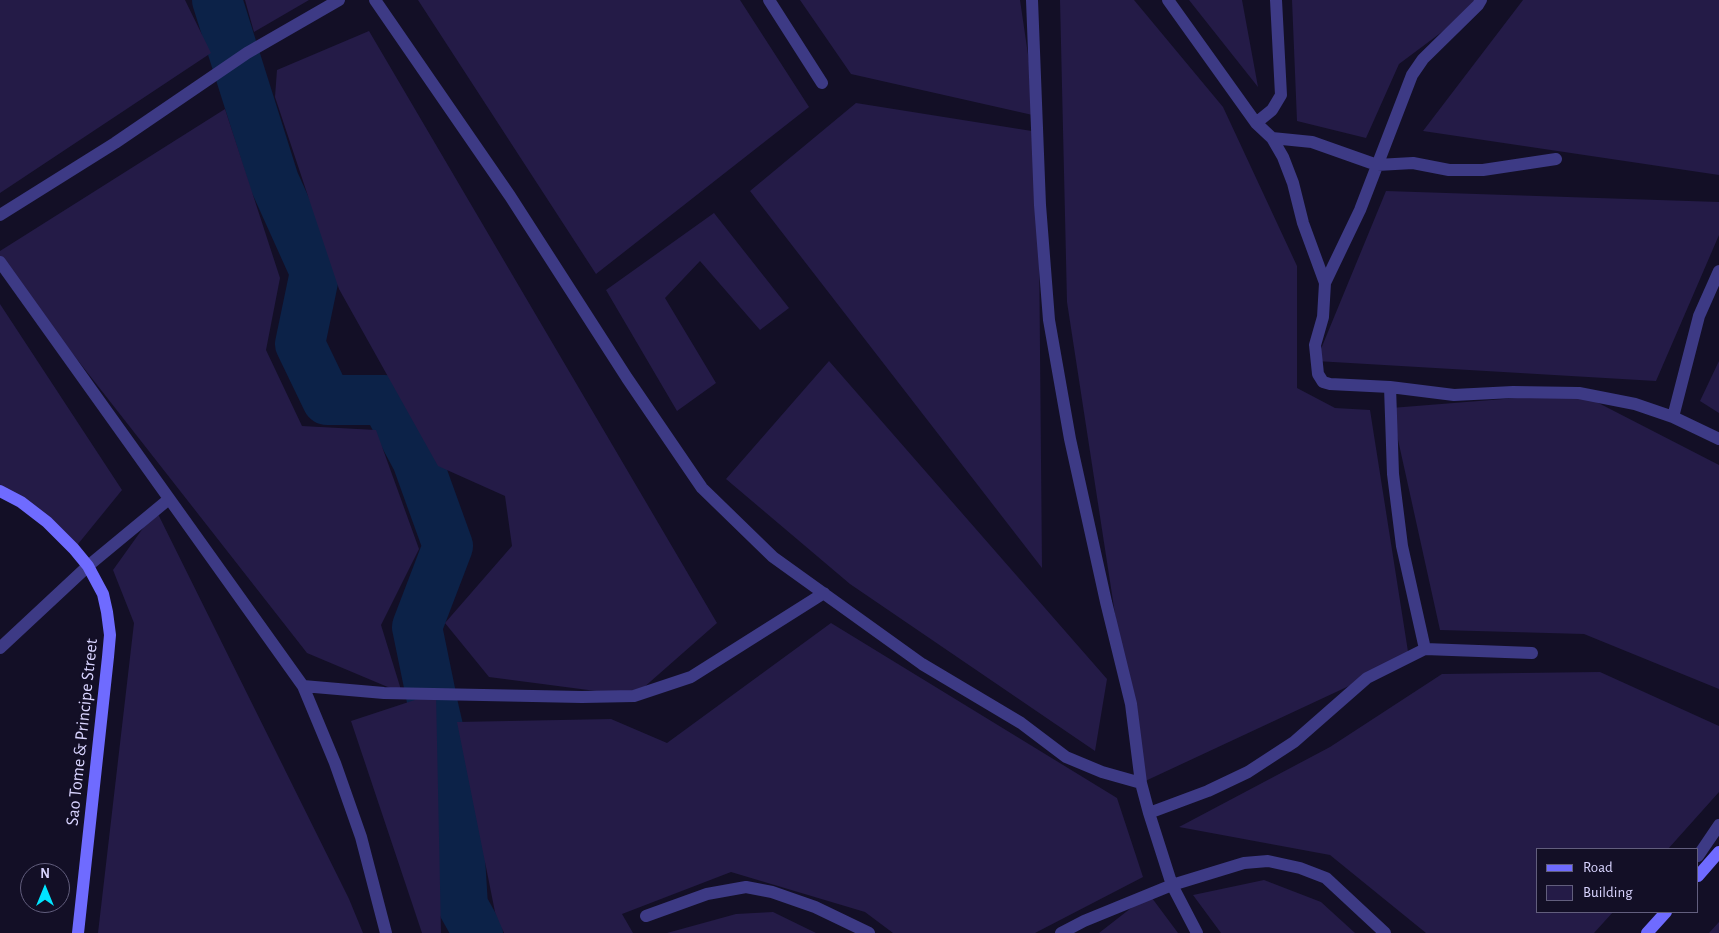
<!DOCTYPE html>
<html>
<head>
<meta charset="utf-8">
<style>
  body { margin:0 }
  #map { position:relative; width:1719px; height:933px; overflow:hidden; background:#130f26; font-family:"Alegreya Sans",sans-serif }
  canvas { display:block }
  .legend { position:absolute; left:1536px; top:848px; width:162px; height:65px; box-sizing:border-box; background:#130f26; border:1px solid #625e7d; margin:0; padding:6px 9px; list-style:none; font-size:15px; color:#d9d4ff }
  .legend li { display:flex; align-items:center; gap:10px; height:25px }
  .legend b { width:25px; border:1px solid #625e7d }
  .north { position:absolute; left:20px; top:863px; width:50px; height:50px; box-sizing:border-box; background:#130f26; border:1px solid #625e7d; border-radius:50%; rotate:0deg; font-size:14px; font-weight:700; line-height:20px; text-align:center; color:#d9d4ff }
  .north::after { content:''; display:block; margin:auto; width:18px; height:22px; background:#00e5ff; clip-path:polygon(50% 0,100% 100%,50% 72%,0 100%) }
</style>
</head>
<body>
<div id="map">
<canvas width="1719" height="933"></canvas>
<ul class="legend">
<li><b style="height:6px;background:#6f6bff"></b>Road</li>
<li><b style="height:14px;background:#241b47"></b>Building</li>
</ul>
<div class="north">N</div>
</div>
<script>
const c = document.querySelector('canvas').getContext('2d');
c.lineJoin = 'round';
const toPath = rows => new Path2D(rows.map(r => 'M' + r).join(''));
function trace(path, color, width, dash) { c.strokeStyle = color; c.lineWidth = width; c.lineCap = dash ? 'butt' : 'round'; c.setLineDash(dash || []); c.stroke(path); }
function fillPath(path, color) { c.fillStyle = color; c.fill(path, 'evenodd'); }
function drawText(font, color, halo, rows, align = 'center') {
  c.font = font + ' "Alegreya Sans",sans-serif'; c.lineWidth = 4; c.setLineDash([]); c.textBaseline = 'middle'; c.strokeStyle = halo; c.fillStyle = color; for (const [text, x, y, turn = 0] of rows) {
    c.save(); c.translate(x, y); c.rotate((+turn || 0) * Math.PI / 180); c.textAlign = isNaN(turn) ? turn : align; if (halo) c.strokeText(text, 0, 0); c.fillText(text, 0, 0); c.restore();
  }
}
trace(toPath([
  [217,0,274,181,315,272,300,344,327,400,385,400,417,460,448,546,417,627,434,710,457,809,463,906,478,933]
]), '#0c2248', 50);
fillPath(toPath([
  [0,0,185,0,211,53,0,193],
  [245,0,309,0,254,32],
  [418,0,740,0,809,107,596,274],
  [800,0,1020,0,1037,116,851,74],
  [1060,0,1134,0,1223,107,1297,266,1297,388,1335,408,1370,410,1409,658,1141,783,1067,302],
  [1189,0,1242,0,1258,87],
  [1292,0,1479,0,1478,5,1399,64,1366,138,1297,121],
  [1523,0,1719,0,1719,175,1423,131],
  [369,31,717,623,634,696,489,677,445,623,512,546,505,496,438,466,339,289,275,97,277,70],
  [856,103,1038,132,1042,568,750,191],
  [225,109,280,278,266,350,302,426,376,430,419,549,381,625,402,693,307,653,0,261,0,251],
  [1386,191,1719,202,1719,235,1656,381,1316,361],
  [714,213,789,308,760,330,700,261,665,298,716,383,677,411,606,290],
  [0,304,122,490,74,549,0,485],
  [829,361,1107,679,1095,751,850,584,726,479],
  [1719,361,1719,413,1700,401],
  [1579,393,1719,465,1719,689,1584,634,1440,630,1391,408],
  [156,510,349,899,363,933,98,933,134,623,113,570],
  [831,623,1117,798,1143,877,1035,933,893,933,865,912,731,872,622,914,633,933,504,933,495,912,457,722,611,719,667,743],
  [1600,672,1719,726,1719,792,1668,849,1538,849,1538,912,1613,912,1594,933,1426,933,1330,855,1179,827,1330,747,1442,674],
  [436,693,441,933,422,933,351,721],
  [1264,880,1321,902,1355,933,1221,933,1193,895],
  [1149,894,1178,933,1099,933],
  [773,912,816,933,667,933,736,914],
  [1719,922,1719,933,1709,933]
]), '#241b47');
trace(toPath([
  [375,0,510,196,627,378,702,488,773,557,922,664,1021,723,1066,757,1102,772,1141,783],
  [769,0,822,83],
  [1032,0,1040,205,1049,320,1070,439,1106,602,1131,704,1141,783,1149,813,1172,885,1197,933],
  [1168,0,1256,123,1272,138,1283,157,1293,183,1303,223,1325,283],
  [1481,0,1478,5,1423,59,1412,75,1360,210,1325,283,1323,317,1315,345,1318,374,1323,382,1330,384,1390,387,1454,395,1513,392,1579,393,1635,404,1673,417,1719,439],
  [1256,123,1272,110,1281,95,1276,0],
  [1272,138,1312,142,1377,165,1413,163,1449,170,1483,170,1556,159],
  [0,215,115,143,247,53,339,0],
  [0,262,303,686,335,763,361,837,386,933],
  [1390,387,1393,474,1402,546,1425,649],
  [1673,417,1699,316,1719,271],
  [0,648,88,566,169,499],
  [303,686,384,693,582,697,634,696,691,677,824,593],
  [1149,813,1208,791,1248,772,1294,742,1367,678,1425,649,1532,653],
  [1698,856,1719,825],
  [646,916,707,894,746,887,772,892,815,907,869,933],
  [1061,933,1084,921,1172,885,1244,863,1268,861,1300,868,1326,878,1385,933]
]), '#3d3a85', 12);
trace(toPath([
  [0,491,21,502,47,522,74,549,88,566,103,594,107,612,110,635,108,657,78,933],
  [1698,876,1719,852],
  [1647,933,1666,912]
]), '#6f6bff', 12);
drawText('18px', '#d9d4ff', '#130f26', [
  ["Sao Tome & Principe Street",82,732,-84]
]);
</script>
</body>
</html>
